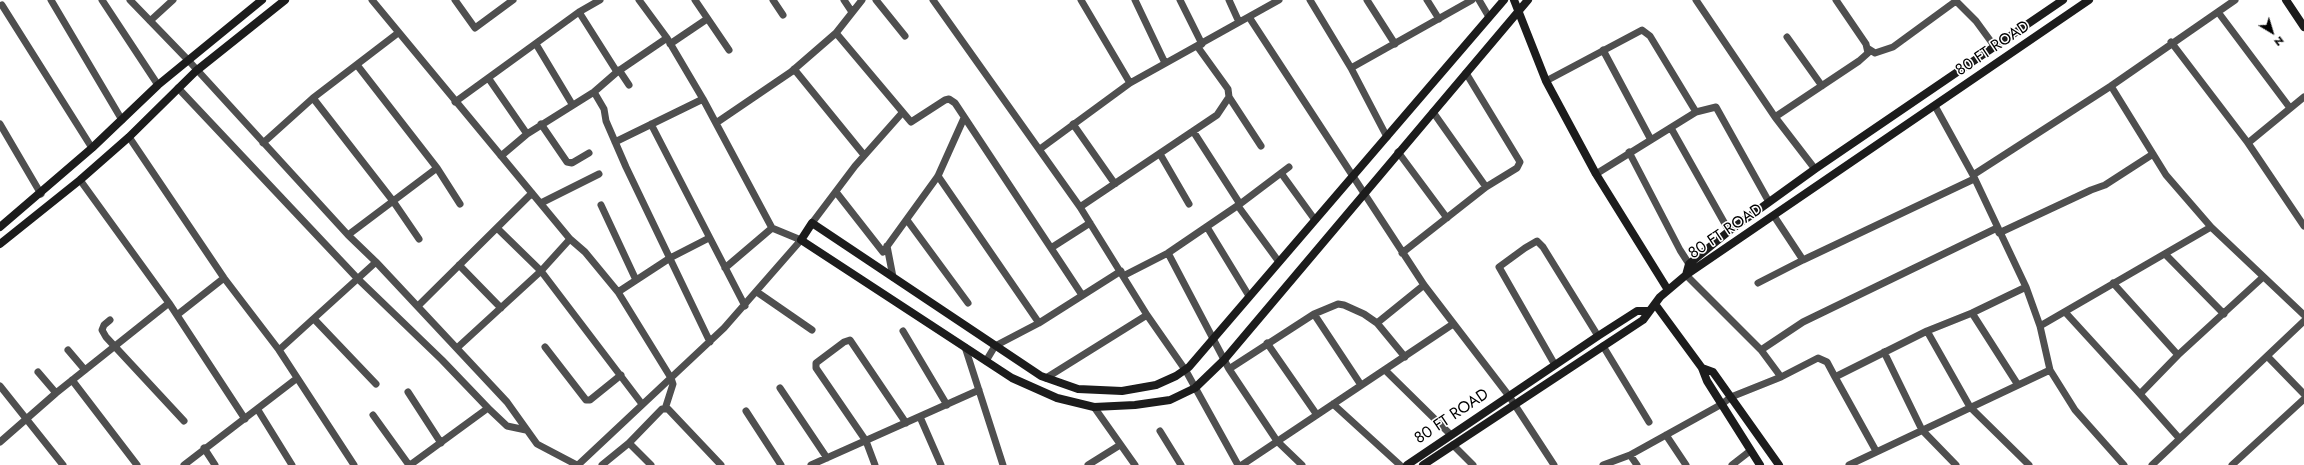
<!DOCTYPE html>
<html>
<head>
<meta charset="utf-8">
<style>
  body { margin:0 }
  #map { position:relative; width:2304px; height:465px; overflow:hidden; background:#fff; font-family:Jost,sans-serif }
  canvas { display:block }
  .north { position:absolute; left:2252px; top:12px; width:40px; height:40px; -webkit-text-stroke:3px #fff; paint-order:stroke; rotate:142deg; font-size:11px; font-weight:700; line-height:16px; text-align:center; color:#000 }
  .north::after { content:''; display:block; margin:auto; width:14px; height:18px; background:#000; clip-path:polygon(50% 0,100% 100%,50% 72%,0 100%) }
</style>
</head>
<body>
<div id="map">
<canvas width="2304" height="465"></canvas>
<div class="north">N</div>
</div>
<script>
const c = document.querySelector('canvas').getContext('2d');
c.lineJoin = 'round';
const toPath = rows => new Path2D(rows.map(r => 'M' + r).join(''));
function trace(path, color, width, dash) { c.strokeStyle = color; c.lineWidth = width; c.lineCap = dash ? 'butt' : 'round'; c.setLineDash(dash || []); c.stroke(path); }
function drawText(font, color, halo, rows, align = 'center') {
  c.font = font + ' Jost,sans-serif'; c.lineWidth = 3; c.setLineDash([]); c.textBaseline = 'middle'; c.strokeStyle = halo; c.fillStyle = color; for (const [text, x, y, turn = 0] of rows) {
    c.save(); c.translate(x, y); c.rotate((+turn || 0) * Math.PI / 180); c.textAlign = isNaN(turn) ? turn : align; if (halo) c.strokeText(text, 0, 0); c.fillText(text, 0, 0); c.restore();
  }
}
trace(toPath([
  [51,0,122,120],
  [102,0,158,85],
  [130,0,188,60,348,235,376,262,507,402,537,444,577,465],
  [372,0,570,239],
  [455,0,475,28,513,0],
  [695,0,729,50],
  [773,0,783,15],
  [844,0,852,12],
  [876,0,905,36],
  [933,0,1080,207,1147,315,1186,371,1238,465],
  [1081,0,1130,83],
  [1135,0,1165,63],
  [1180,0,1202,44],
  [1229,0,1239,22],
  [1310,0,1351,68,1387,137],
  [1367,0,1395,44],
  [1427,0,1439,19],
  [1479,0,1489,17],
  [1696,0,1775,117,1815,169],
  [1955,0,1976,21,1995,47],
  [2,5,92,148],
  [579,12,617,72],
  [2218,12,2290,108],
  [1249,17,1424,285,1509,396,1554,465],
  [150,21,173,0],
  [836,33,911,122,945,100,949,99,955,103,1082,295],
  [1787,37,1822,86],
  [2171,42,2248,143,2304,226],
  [536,44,572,104],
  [670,44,707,19],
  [1867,48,1875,53,1893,47,1956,1],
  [1603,50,1650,138],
  [357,65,437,168,460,204],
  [1351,68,1472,0],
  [794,69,864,155],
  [619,70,629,85],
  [489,79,527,134],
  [1546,81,1642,30,1650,36,1696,112],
  [2111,86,2166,175,2211,227,2304,315],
  [178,88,358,279,442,360,488,408,410,465],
  [594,92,604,109,606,121,626,167,710,342],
  [1229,97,1261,146],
  [313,98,393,201,419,239],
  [455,102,579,12,600,0],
  [1935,106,1973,175,2026,287,2040,326,2050,370,2075,410,2124,465],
  [1433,112,1486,187],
  [1775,117,1859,61,1868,53,1866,44,1836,0],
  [716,123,791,72,836,33,862,0],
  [0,124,41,194],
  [541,124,567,162,572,163,589,153],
  [651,124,745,306],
  [1073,124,1115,184],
  [1671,128,1729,231],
  [1193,131,1240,204],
  [129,137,224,278,279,350],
  [615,142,703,99],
  [263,143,313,98,398,33],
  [2248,143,2304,97],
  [1040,149,1130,83,1279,0],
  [1398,152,1447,218],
  [1629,152,1680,250,1689,264],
  [1160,154,1189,204],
  [501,156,527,134,594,92,617,72,667,38],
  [1281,173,1315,220],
  [1596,174,1696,112,1716,107,1769,202],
  [1973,175,2111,86,2235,0],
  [938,176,1039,323],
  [80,180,169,303,245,419],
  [836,192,883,252,938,176,964,118],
  [541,203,599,174],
  [601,205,636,280],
  [1238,206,1279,262],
  [1080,207,1217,115,1229,97,1228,89,1197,46],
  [1774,216,1803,260,1974,179],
  [907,220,968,303],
  [812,223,855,166,902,113],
  [1207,227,1249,296],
  [497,228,541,271,642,404],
  [1999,233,2091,190,2105,185,2153,154],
  [348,235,437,168],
  [887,246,893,277],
  [1051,248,1090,223],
  [1168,253,1229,369,1314,314,1338,304,1344,305,1364,314,1377,323,1424,285],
  [1402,253,1486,187,1517,168,1520,162,1466,73],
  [2165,254,2224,314],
  [459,265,501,308],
  [725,268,772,228],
  [1686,275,1761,350,1803,322,1997,228],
  [1123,276,1168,253,1240,204,1289,167],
  [1758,283,1803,260],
  [2113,283,2178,355],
  [618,292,670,258,709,238],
  [757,292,812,330],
  [418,306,532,193],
  [2065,312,2140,394],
  [1972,313,2018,385],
  [1314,314,1361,385],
  [177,315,224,278],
  [314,319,376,384],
  [110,320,104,325,102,330,106,337,184,421],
  [1377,323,1405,357],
  [2040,326,2211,227],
  [903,331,947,405],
  [1927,331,1970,407,2029,465],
  [1267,343,1317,415],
  [1603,346,1649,422],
  [545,347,586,400,590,400,621,375],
  [965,347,1003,465],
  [457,348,541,271,570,239,585,252,618,292,671,378,673,384,665,409],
  [68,350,85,370],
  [1884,352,1922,430,1956,465],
  [2268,357,2304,394],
  [986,361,995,346,1039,323,1121,271],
  [1555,365,1499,267,1525,248,1537,241,1543,247,1598,336],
  [1229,369,1277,441,1302,465],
  [1385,370,1451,435],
  [38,372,56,393],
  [1781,377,1818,358,1827,362,1835,377],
  [1046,378,1147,315],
  [72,380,137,465],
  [0,386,63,465],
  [780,388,827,458],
  [408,392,441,443],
  [1333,404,1400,465],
  [1094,407,1135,465],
  [488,408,507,426,526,430],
  [258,410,292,465],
  [746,411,781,465],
  [373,415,409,465],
  [920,417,941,465],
  [1160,431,1181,465],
  [1666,435,1686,465],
  [2179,438,2140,394,2178,355,2262,278],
  [0,442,56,393,169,303],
  [629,443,651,465],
  [1453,445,1473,465],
  [204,448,215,465],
  [1876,451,1835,377,1927,331,1972,313,2026,287],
  [1630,455,1637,465],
  [184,465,296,379],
  [354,465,279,350,376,262],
  [578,465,724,328,801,240,772,228,703,99,667,38,639,0],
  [602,465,629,443,662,409,668,409,721,465],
  [811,465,979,390],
  [875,465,866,441,816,368,816,363,844,342,850,340,906,423],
  [1088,465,1120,445],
  [1242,465,1453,324],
  [1603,465,1630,455,1722,404,1731,397,1781,377,1761,350],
  [1732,465,1750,451],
  [1849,465,2050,370],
  [2152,465,2304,321],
  [2232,465,2304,399]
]), '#4f4f4f', 7);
trace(toPath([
  [1504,0,1189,367,1176,376,1156,385,1122,391,1078,389,1041,376,812,223,801,240,1012,378,1057,398,1094,407,1135,405,1170,400,1195,388,1224,360,1528,0],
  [1514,0,1546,81,1596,174,1668,290],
  [2286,0,2304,27],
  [0,227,92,148,158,85,262,0],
  [0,244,80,180,129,137,196,71,285,0],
  [1686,275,1689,264,1729,231,1815,169,2063,0],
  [1655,304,1702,368,1707,381,1760,465],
  [1702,368,1713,372,1779,465],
  [1407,465,1598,336,1637,311,1648,311],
  [1423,465,1643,320,1660,297,1686,275,2089,0]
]), '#1c1c1c', 8);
drawText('16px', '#000', '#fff', [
  ["80 FT ROAD",1993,49,-34],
  ["80 FT ROAD",1726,232,-34],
  ["80 FT ROAD",1452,417,-34]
]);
</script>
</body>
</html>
